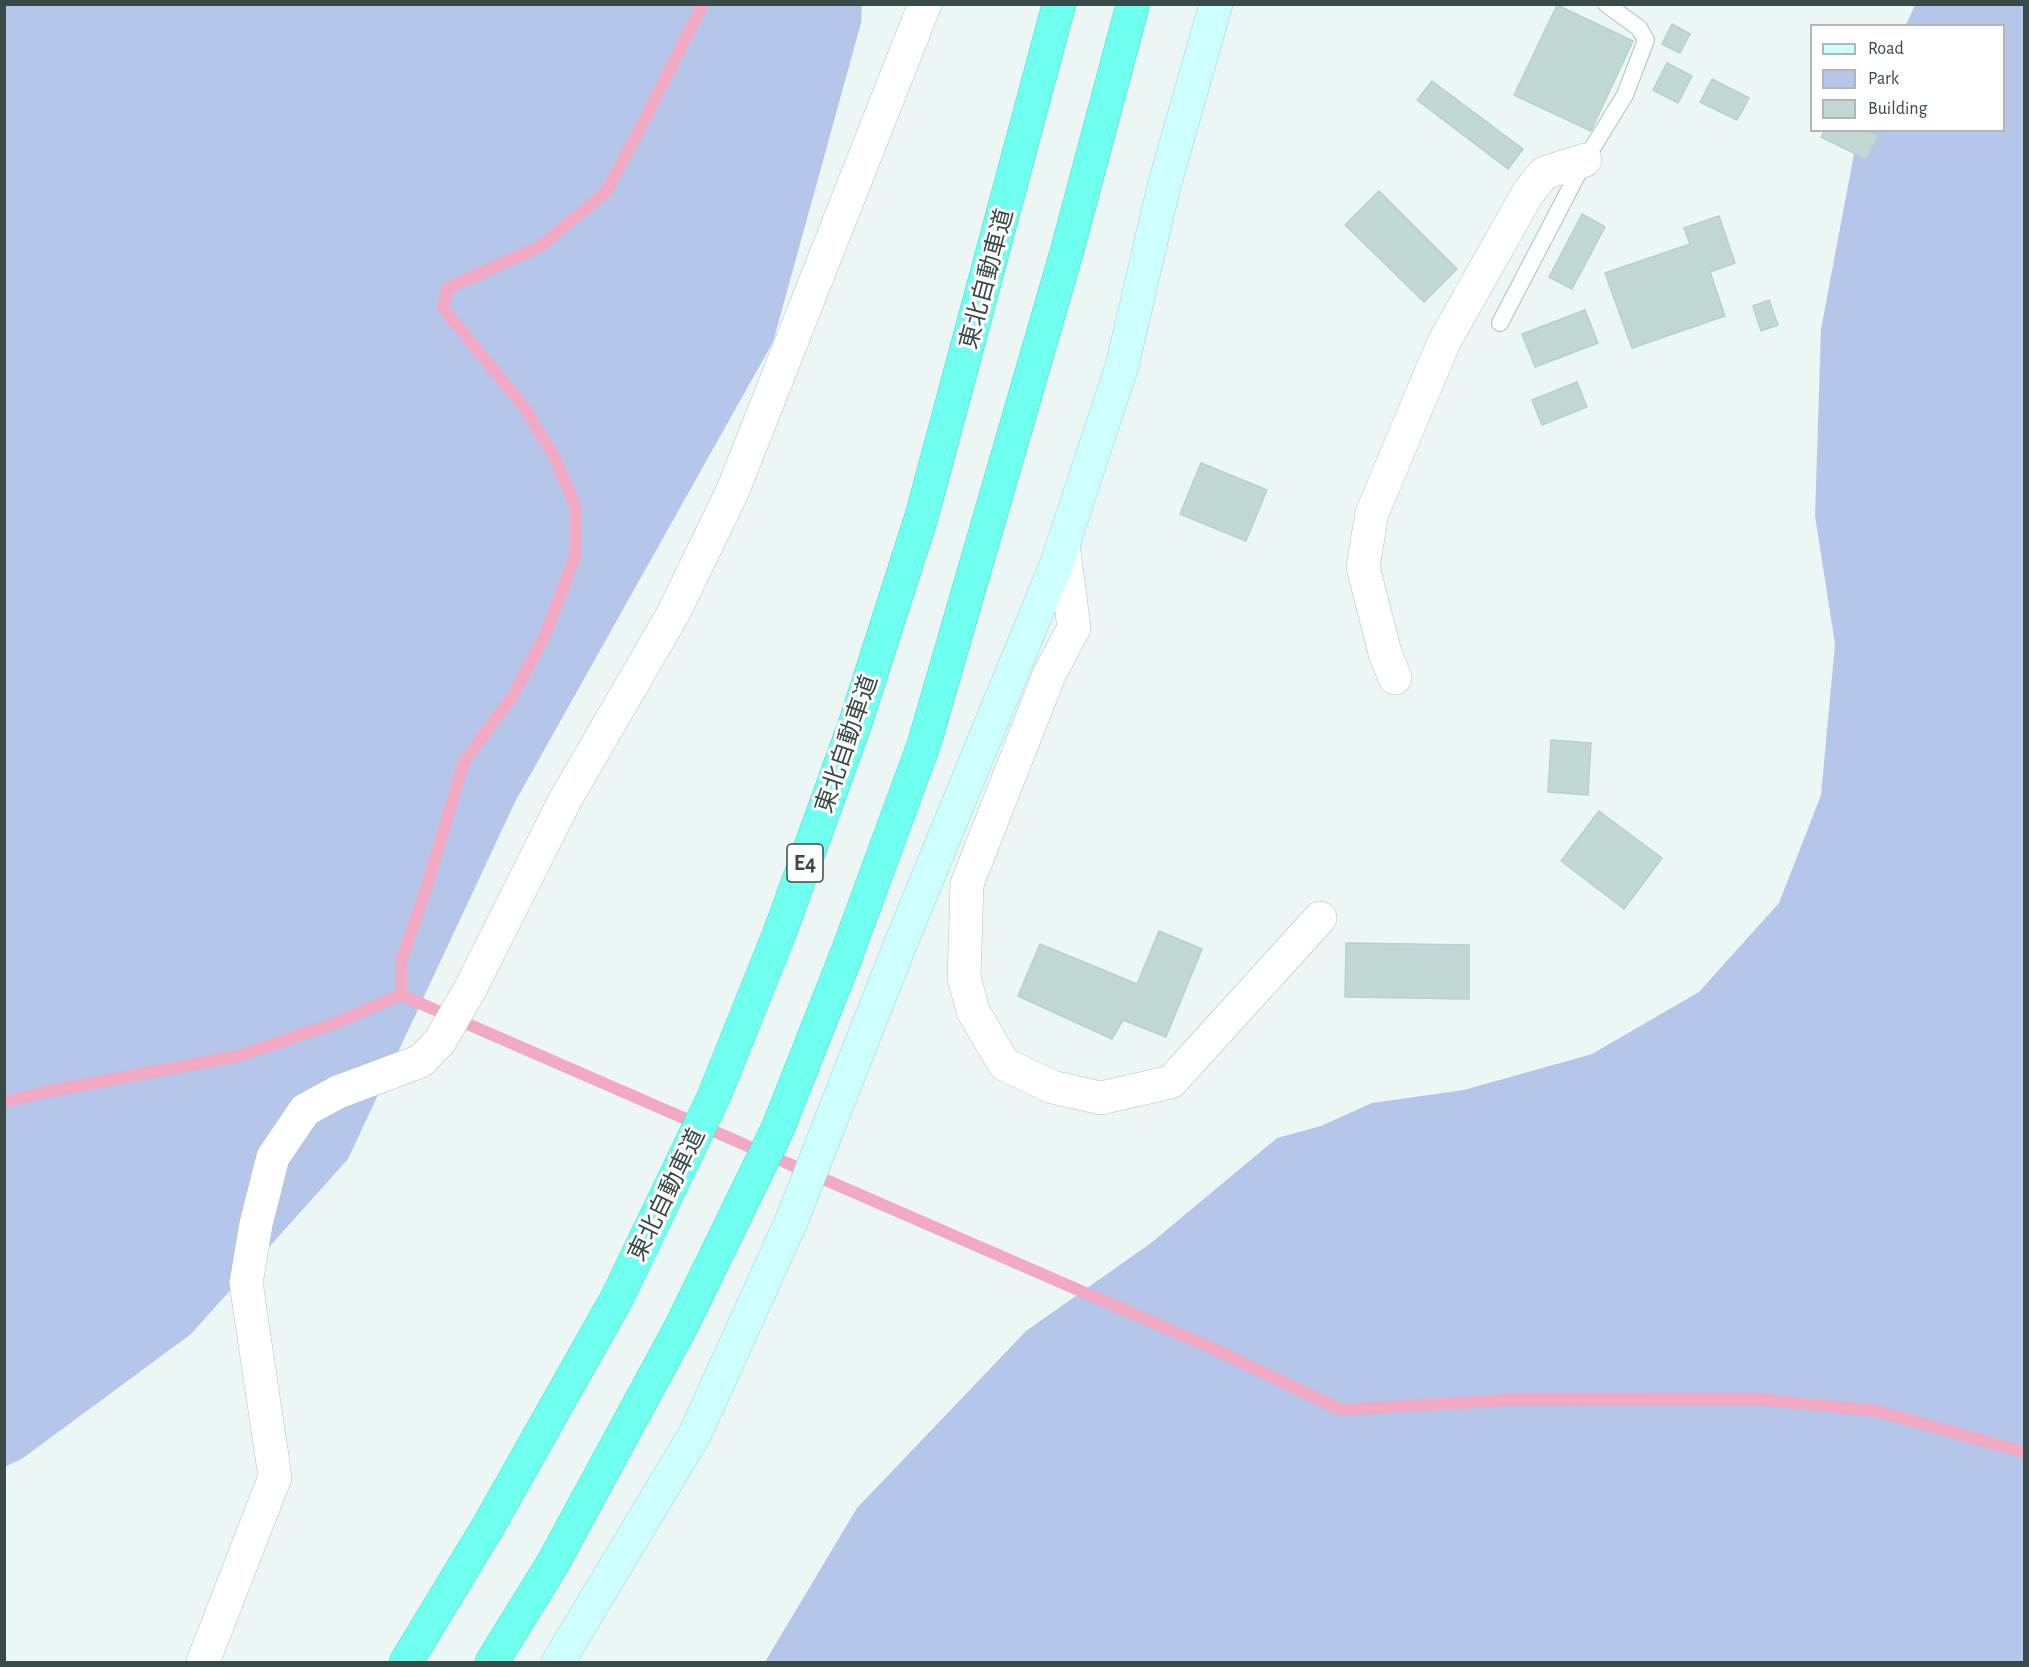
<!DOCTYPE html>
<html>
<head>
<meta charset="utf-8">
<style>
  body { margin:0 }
  #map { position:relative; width:2029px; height:1667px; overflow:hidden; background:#ecf6f5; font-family:"Alegreya Sans",sans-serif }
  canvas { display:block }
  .frame { position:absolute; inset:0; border:6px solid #394b48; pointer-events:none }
  .legend { position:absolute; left:1810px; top:24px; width:195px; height:108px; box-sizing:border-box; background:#fff; border:2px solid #b0b7b6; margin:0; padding:8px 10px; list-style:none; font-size:18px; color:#394b48 }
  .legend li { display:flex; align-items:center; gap:12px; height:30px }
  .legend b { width:30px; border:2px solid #b0b7b6 }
</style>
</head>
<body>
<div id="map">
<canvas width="2029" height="1667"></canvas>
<div class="frame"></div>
<ul class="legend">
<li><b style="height:8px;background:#cdfffe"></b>Road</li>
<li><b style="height:16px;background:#b5c6ea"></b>Park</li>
<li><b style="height:16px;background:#c1d8d4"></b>Building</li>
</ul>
</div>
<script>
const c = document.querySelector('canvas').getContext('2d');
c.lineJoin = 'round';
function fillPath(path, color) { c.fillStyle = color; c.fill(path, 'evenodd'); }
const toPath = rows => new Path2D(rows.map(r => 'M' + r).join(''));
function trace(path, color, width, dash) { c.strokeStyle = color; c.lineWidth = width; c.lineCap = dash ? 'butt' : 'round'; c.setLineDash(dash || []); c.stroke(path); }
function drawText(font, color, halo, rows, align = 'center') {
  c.font = font + ' "Alegreya Sans","Noto Sans JP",sans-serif'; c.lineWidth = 6; c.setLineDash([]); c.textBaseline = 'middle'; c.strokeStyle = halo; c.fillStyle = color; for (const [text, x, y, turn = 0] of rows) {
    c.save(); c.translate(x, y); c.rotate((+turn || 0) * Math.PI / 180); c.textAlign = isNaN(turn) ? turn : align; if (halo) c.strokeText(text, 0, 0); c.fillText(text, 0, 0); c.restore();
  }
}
fillPath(toPath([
  [5,5,862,5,861,23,773,342,515,802,348,1159,191,1334,23,1458,5,1467],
  [1915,5,2024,5,2024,1662,765,1662,857,1508,1026,1331,1151,1243,1277,1138,1321,1126,1372,1103,1464,1090,1592,1054,1699,992,1779,903,1821,795,1835,644,1815,516,1821,329,1854,154,1864,131,2004,130,2004,26,1906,25]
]), '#b5c6ea');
trace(toPath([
  [401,995,401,962,428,883,464,762,514,694,546,633,575,557,576,508,555,458,524,407,443,308,448,288,541,246,606,192,639,131,703,4],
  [4,1102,51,1091,239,1056,333,1024,401,995,1214,1349,1341,1410,1508,1400,1757,1399,1876,1411,2024,1452]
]), '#f2a9c4', 12);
const building = toPath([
  [1557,5,1633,41,1591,131,1514,95,1557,5],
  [1672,24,1690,34,1680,53,1662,44,1672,24],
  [1667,63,1692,76,1678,103,1653,90,1667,63],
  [1712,79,1749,98,1737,120,1700,102,1712,79],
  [1432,81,1523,149,1508,169,1417,100,1432,81],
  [1825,130,1868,130,1878,136,1866,159,1821,137,1825,130],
  [1379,191,1457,269,1424,302,1345,225,1379,191],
  [1582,214,1605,227,1572,289,1549,277,1582,214],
  [1719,216,1735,263,1710,272,1725,316,1632,348,1605,273,1690,244,1684,228,1719,216],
  [1769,300,1778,325,1761,331,1753,306,1769,300],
  [1585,310,1598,343,1535,367,1522,334,1585,310],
  [1577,382,1587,407,1542,425,1532,400,1577,382],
  [1201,463,1267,490,1246,541,1180,514,1201,463],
  [1551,740,1591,743,1588,795,1548,792,1551,740],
  [1599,811,1662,858,1624,909,1561,861,1599,811],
  [1159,931,1202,949,1166,1037,1123,1020,1112,1039,1018,996,1040,944,1137,984,1159,931],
  [1346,943,1469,945,1469,999,1345,997,1346,943]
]);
fillPath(building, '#c1d8d4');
trace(building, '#b4d3ce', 1.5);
const lane = toPath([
  [1500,323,1585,160,1625,95,1646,40,1639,28,1606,4]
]);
const street = toPath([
  [1063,543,1074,628,1049,675,967,884,964,977,973,1011,1004,1064,1052,1087,1101,1098,1171,1082,1320,918],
  [1395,678,1385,653,1363,567,1372,513,1444,342,1528,193,1544,173,1585,160],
  [203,1662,275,1477,246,1283,256,1224,273,1157,305,1110,338,1092,421,1061,440,1041,469,991,565,800,673,614,733,490,925,4]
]);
const secondary = toPath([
  [558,1662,695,1434,791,1222,898,950,1057,563,1122,366,1164,186,1216,4]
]);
const highway = toPath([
  [406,1662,489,1525,617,1298,715,1094,780,932,856,721,922,515,1059,4],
  [492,1662,553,1563,682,1325,778,1128,846,956,924,744,1067,251,1133,4]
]);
trace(lane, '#aec2bf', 18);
trace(street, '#aec2bf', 34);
trace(secondary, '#99d3d0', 34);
trace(highway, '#3ce0c8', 34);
trace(lane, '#fff', 16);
trace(street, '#fff', 33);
trace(secondary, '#cdfffe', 33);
trace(highway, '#6effef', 33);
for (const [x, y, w] of [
  [805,863,36]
]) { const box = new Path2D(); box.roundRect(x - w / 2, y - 19, w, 38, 4.5); c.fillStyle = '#fff'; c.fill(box); trace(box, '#394b48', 1.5); }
drawText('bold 22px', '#394b48', null, [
  ["E4",805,863]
]);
drawText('24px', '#394b48', '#fff', [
  ["東北自動車道",987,279,-75],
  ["東北自動車道",847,744,-71],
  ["東北自動車道",667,1195,-64]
]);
</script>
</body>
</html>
